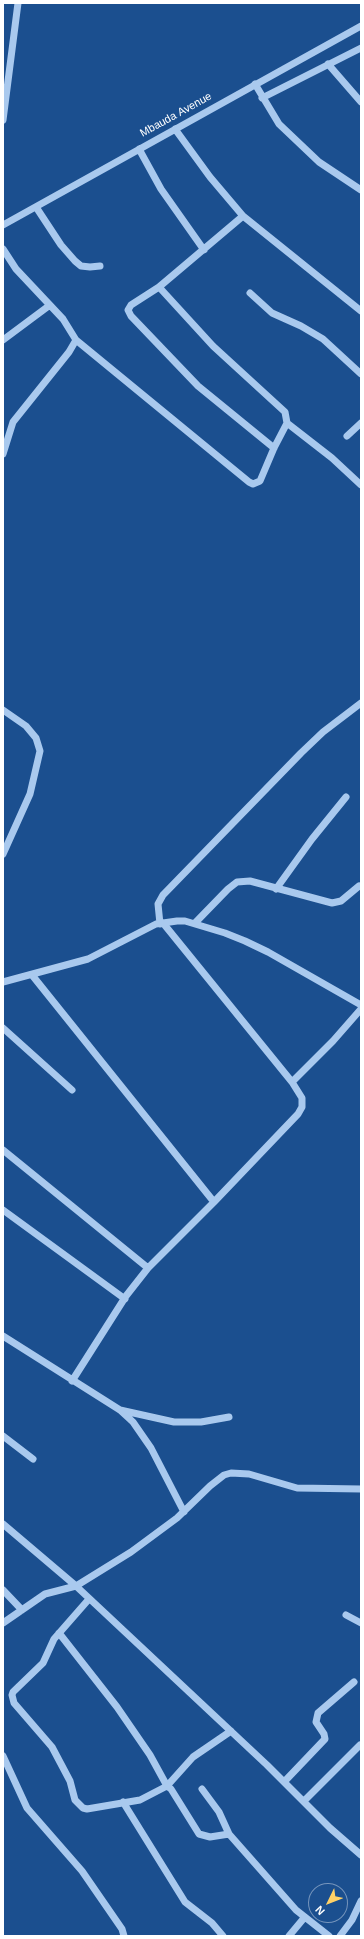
<!DOCTYPE html>
<html>
<head>
<meta charset="utf-8">
<style>
  body { margin:0 }
  #map { position:relative; width:364px; height:1939px; overflow:hidden; background:#1b4f8f; font-family:Helvetica,sans-serif }
  canvas { display:block }
  .frame { position:absolute; inset:0; border:4px solid #fff; pointer-events:none }
  .north { position:absolute; left:308px; top:1883px; width:40px; height:40px; box-sizing:border-box; background:#1b4f8f; border:1px solid #7695bc; border-radius:50%; rotate:227deg; font-size:11px; font-weight:700; line-height:16px; text-align:center; color:#fff }
  .north::after { content:''; display:block; margin:auto; width:14px; height:18px; background:#ffd166; clip-path:polygon(50% 0,100% 100%,50% 72%,0 100%) }
</style>
</head>
<body>
<div id="map">
<canvas width="364" height="1939"></canvas>
<div class="frame"></div>
<div class="north">N</div>
</div>
<script>
const c = document.querySelector('canvas').getContext('2d');
c.lineJoin = 'round';
const toPath = rows => new Path2D(rows.map(r => 'M' + r).join(''));
function trace(path, color, width, dash) { c.strokeStyle = color; c.lineWidth = width; c.lineCap = dash ? 'butt' : 'round'; c.setLineDash(dash || []); c.stroke(path); }
function drawText(font, color, halo, rows, align = 'center') {
  c.font = font + ' Helvetica,sans-serif'; c.lineWidth = 3; c.setLineDash([]); c.textBaseline = 'middle'; c.strokeStyle = halo; c.fillStyle = color; for (const [text, x, y, turn = 0] of rows) {
    c.save(); c.translate(x, y); c.rotate((+turn || 0) * Math.PI / 180); c.textAlign = isNaN(turn) ? turn : align; if (halo) c.strokeText(text, 0, 0); c.fillText(text, 0, 0); c.restore();
  }
}
trace(toPath([
  [328,64,361,102],
  [255,84,279,124,319,162,361,190],
  [262,98,361,48],
  [3,120,18,3],
  [175,129,210,177,243,216,361,311],
  [139,149,161,189,204,250],
  [36,207,61,245,75,261,81,266,90,267,100,266],
  [243,216,159,287,131,305,128,310,131,316,198,386,274,448],
  [3,225,361,26],
  [3,249,16,269,63,319,76,340,69,352,13,422,3,454],
  [250,293,272,313,301,326,323,339,361,374],
  [3,340,50,305],
  [76,340,249,482,253,484,260,481,274,448,287,423,285,412,213,346,159,287],
  [287,423,332,458,361,485],
  [347,436,361,423],
  [3,710,26,726,36,738,40,751,30,794,3,854],
  [276,889,312,839,346,797],
  [195,923,228,889,237,882,250,881,332,903,341,901,359,886],
  [160,924,158,904,163,895,301,753,323,732,361,703],
  [32,975,214,1202],
  [3,982,88,959,156,924,177,921,185,921,225,933,245,941,268,952,361,1005],
  [3,1028,72,1090],
  [292,1082,333,1041,361,1009],
  [3,1150,148,1268],
  [3,1210,125,1299],
  [3,1336,120,1410,133,1422,151,1448,184,1512],
  [72,1381,126,1296,148,1268,214,1202,298,1114,302,1107,302,1098,292,1082,163,923],
  [120,1410,174,1422,201,1422,229,1417],
  [3,1436,33,1459],
  [3,1524,76,1586,267,1765,330,1828,361,1855],
  [3,1590,22,1610],
  [89,1599,54,1639,43,1663,13,1692,12,1695,14,1703,52,1747,70,1781,75,1800,83,1808,87,1809,140,1800,167,1786,171,1789,199,1834,210,1837,229,1834],
  [346,1615,361,1623],
  [3,1623,45,1594,76,1586,131,1552,177,1518,210,1486,224,1475,231,1473,249,1474,297,1488,361,1489],
  [59,1633,117,1707,150,1755,167,1786,193,1757,231,1731],
  [3,1756,27,1808,82,1871,122,1929,124,1936],
  [284,1782,325,1739,324,1734,316,1722,318,1713,354,1682],
  [202,1789,219,1812,229,1834,296,1910,329,1936],
  [304,1801,360,1745],
  [123,1802,185,1902,212,1923,223,1936],
  [289,1936,304,1918],
  [340,1936,352,1920,361,1901]
]), '#a9c9ee', 7);
drawText('11px', '#fff', '#1b4f8f', [
  ["Mbauda Avenue",176,115,-29]
]);
</script>
</body>
</html>
